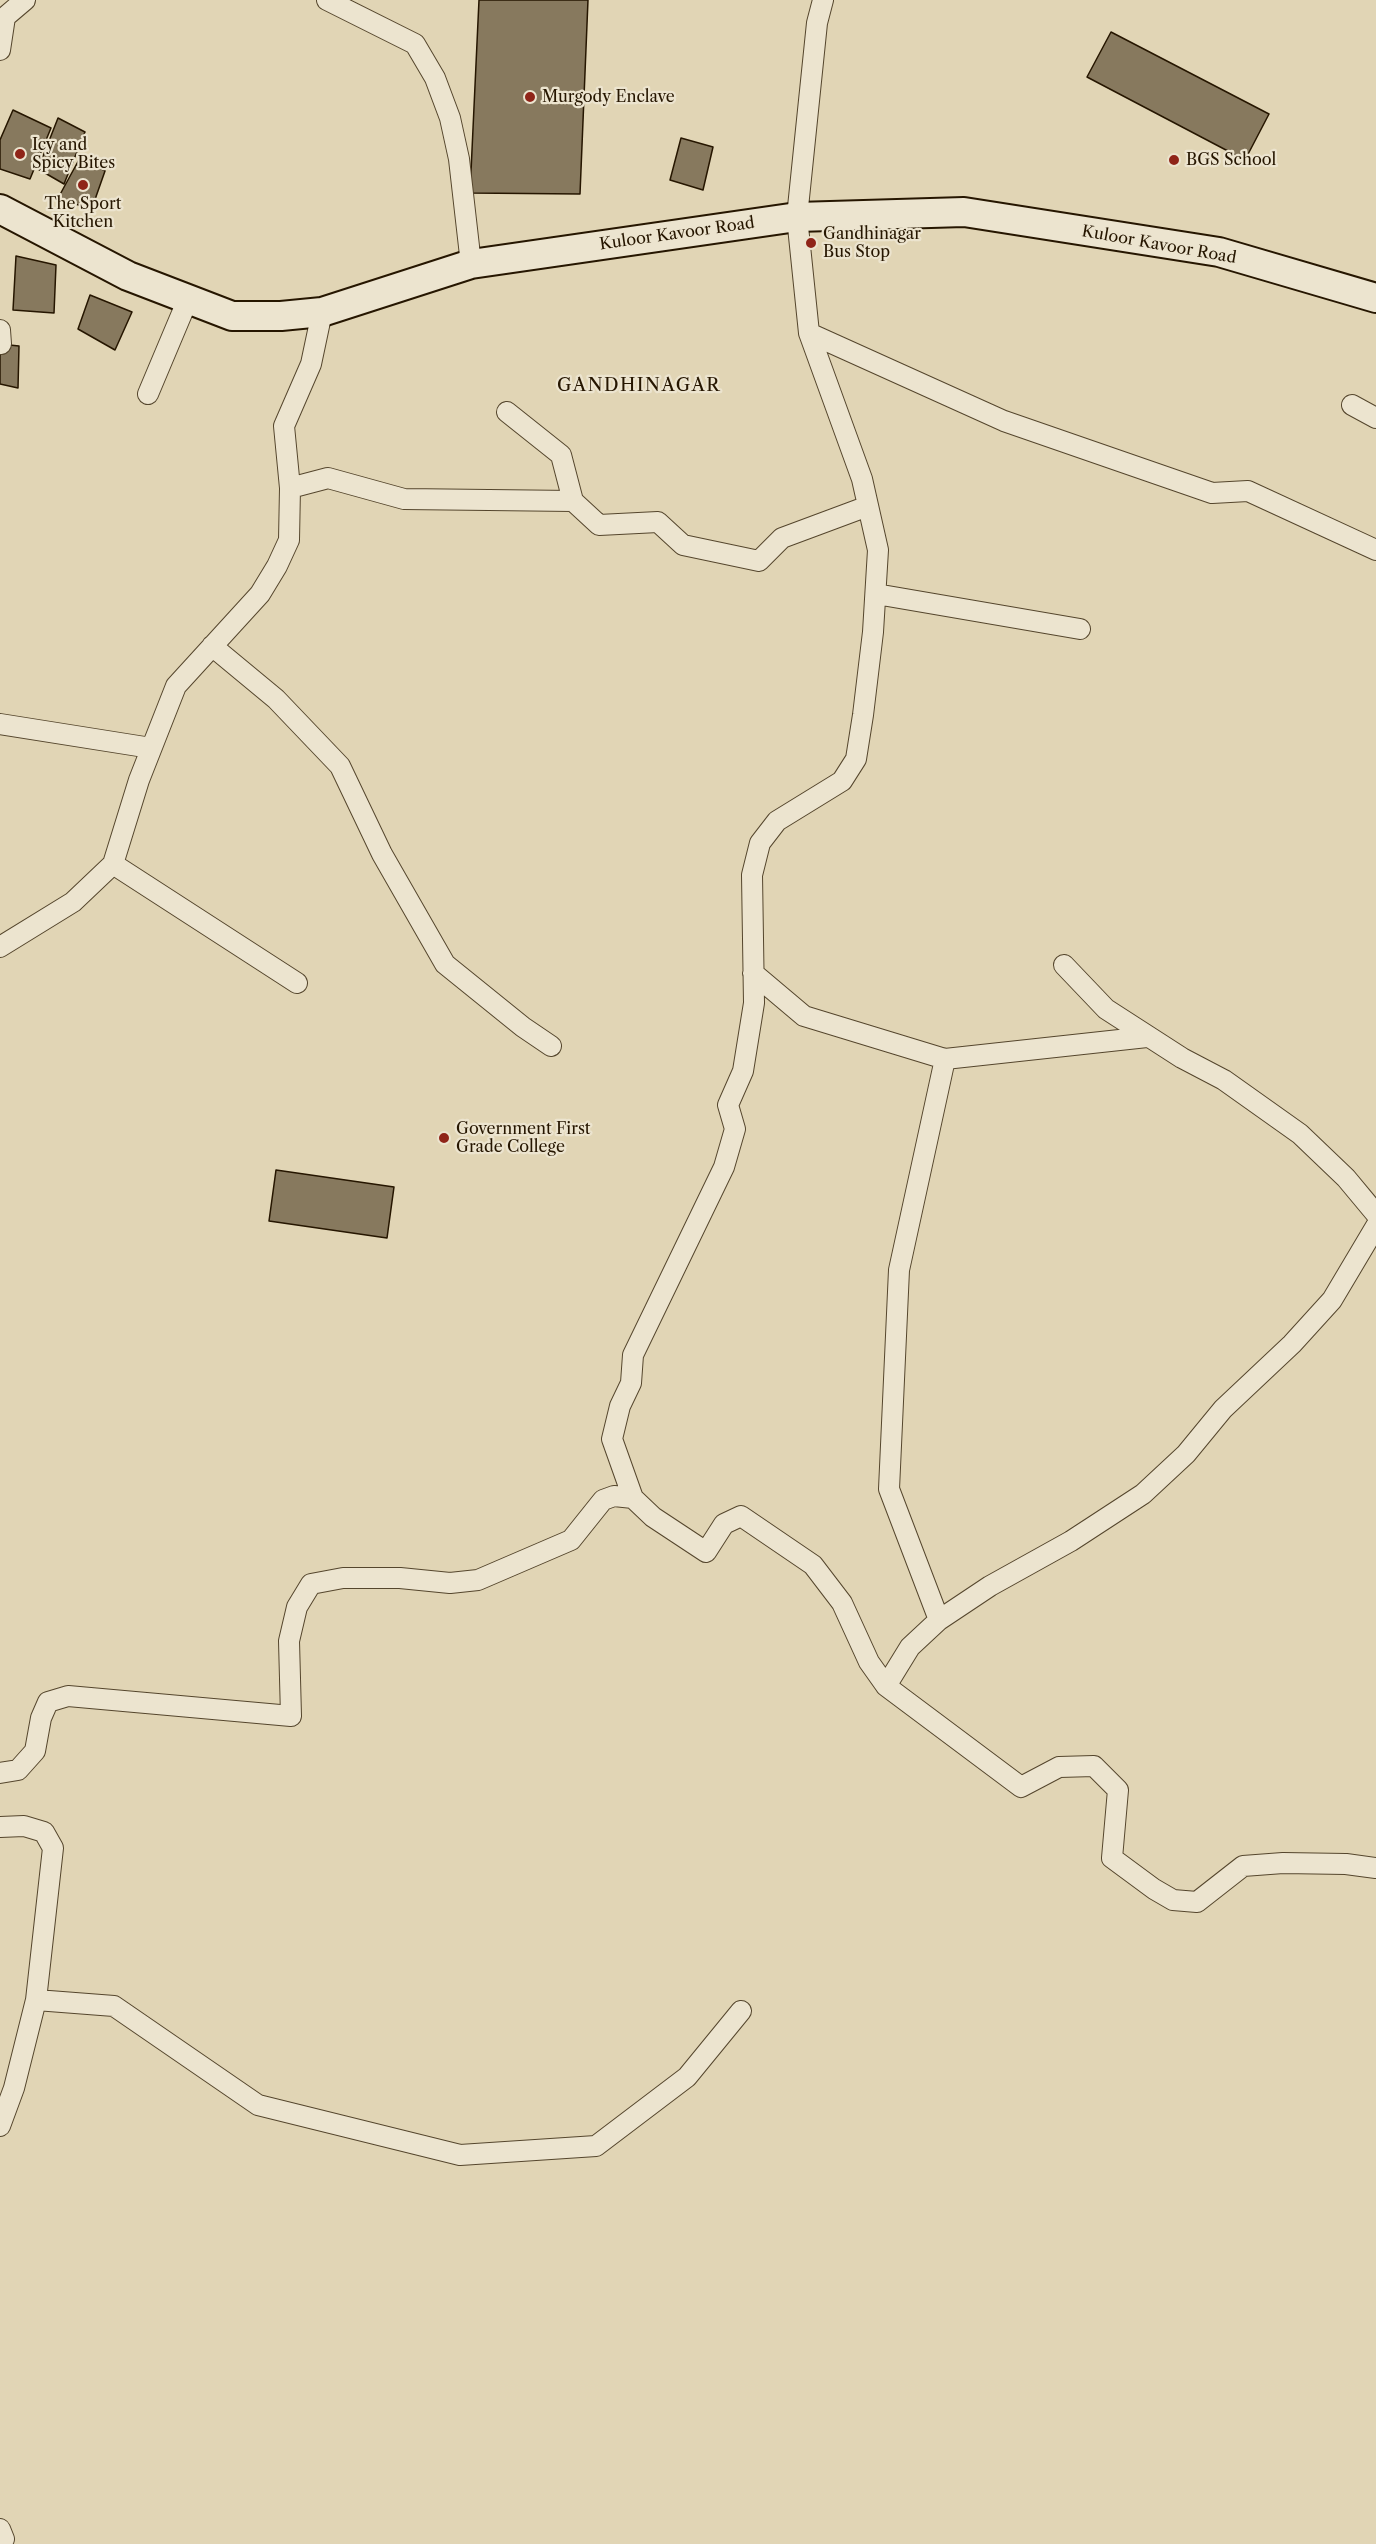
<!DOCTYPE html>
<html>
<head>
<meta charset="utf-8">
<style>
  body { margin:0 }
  canvas { display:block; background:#e1d5b5 }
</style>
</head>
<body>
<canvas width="1376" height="2544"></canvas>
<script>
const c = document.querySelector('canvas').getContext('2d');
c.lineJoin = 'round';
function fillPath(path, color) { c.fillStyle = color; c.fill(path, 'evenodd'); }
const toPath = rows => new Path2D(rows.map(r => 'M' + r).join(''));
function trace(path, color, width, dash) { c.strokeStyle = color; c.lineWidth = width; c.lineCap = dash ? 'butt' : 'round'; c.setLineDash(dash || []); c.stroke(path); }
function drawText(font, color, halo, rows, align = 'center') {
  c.font = font + ' "Libre Caslon Text",serif'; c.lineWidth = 4.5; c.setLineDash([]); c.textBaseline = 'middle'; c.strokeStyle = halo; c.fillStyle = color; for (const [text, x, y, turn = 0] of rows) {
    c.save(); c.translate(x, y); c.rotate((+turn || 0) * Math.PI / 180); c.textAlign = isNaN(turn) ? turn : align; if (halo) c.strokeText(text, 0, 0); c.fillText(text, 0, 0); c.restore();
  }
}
const building = toPath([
  [479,0,588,0,580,194,470,193,479,0],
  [1111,32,1269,114,1245,160,1087,77,1111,32],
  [13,110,51,128,30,179,0,169,0,140,13,110],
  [58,118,85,132,64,184,38,169,58,118],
  [681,138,713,147,703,190,670,180,681,138],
  [81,156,105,171,92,208,57,200,81,156],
  [16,256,56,265,54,313,13,310,16,256],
  [90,295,132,312,115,350,78,329,90,295],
  [0,344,19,346,18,388,0,384,0,344],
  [276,1170,394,1187,387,1238,269,1221,276,1170]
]);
fillPath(building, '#87795e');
trace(building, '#261600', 1.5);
const street = toPath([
  [327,0,415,44,435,78,450,118,459,159,471,264],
  [823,0,817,23,797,217,809,333,1004,421,1212,493,1248,491,1376,550],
  [0,50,5,17,25,0],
  [0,330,1,344],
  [148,394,188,299],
  [1352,405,1376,418],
  [507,412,561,455,573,501,599,525,658,522,683,545,759,561,782,538,868,506],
  [290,488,328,478,404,499,573,501],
  [876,594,1080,629],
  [212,646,276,699,340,766,382,854,445,964,523,1027,551,1046],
  [0,724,151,748],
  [113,864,297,983],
  [0,947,73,902,113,864,139,780,176,686,260,594,277,566,289,540,290,488,284,426,311,364,322,312],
  [1064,965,1106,1009,1182,1058,1224,1080,1300,1134,1346,1178,1376,1214],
  [753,973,804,1016,945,1059,1147,1037],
  [633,1498,612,1439,620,1406,631,1383,633,1355,724,1167,735,1129,728,1105,743,1071,754,1003,752,875,760,843,777,821,842,781,856,759,863,715,873,632,878,550,862,479,809,333],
  [939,1620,889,1489,899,1270,945,1059],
  [886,1686,910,1647,939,1620,990,1586,1071,1541,1143,1494,1186,1454,1223,1409,1292,1344,1332,1300,1376,1226],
  [0,1773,18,1770,35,1751,41,1718,48,1702,68,1696,291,1716,289,1641,297,1607,311,1584,343,1578,400,1578,450,1583,478,1580,571,1540,603,1500,614,1496,633,1498,653,1517,706,1552,724,1524,741,1516,813,1565,842,1603,869,1662,886,1686,1021,1787,1059,1767,1094,1766,1118,1790,1112,1858,1154,1889,1173,1900,1197,1902,1243,1866,1283,1863,1346,1864,1376,1868],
  [0,1827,24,1826,44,1832,53,1848,36,2000,14,2088,0,2126],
  [36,2000,114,2006,258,2105,460,2155,596,2146,687,2077,741,2011],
  [0,2529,4,2539]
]);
const secondary = toPath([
  [0,209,128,276,232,316,281,316,322,312,471,264,797,217,964,212,1219,252,1376,298]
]);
trace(street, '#55462d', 22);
trace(secondary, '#261600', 32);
trace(street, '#ece4cf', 20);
trace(secondary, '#ece4cf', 28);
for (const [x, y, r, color] of [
  [530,97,6,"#8f2418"],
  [20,154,6,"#8f2418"],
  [1174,160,6,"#8f2418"],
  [83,185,6,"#8f2418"],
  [811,243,6,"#8f2418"],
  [444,1138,6,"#8f2418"]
]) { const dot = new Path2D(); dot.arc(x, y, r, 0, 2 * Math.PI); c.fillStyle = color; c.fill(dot); trace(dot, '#ece4cf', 2); }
drawText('16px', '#261600', '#ece4cf', [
  ["Murgody Enclave",542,97],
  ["Icy and",32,145],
  ["Spicy Bites",32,163],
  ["BGS School",1186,160],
  ["The Sport",83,204,"center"],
  ["Kitchen",83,222,"center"],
  ["Gandhinagar",823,234],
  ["Bus Stop",823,252],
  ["Government First",456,1129],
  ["Grade College",456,1147]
], 'left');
drawText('16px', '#261600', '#ece4cf', [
  ["Kuloor Kavoor Road",677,234,-8],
  ["Kuloor Kavoor Road",1159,245,10]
]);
c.letterSpacing = '1.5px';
drawText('18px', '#261600', '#ece4cf', [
  ["GANDHINAGAR",639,386]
]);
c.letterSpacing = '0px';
</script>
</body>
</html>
